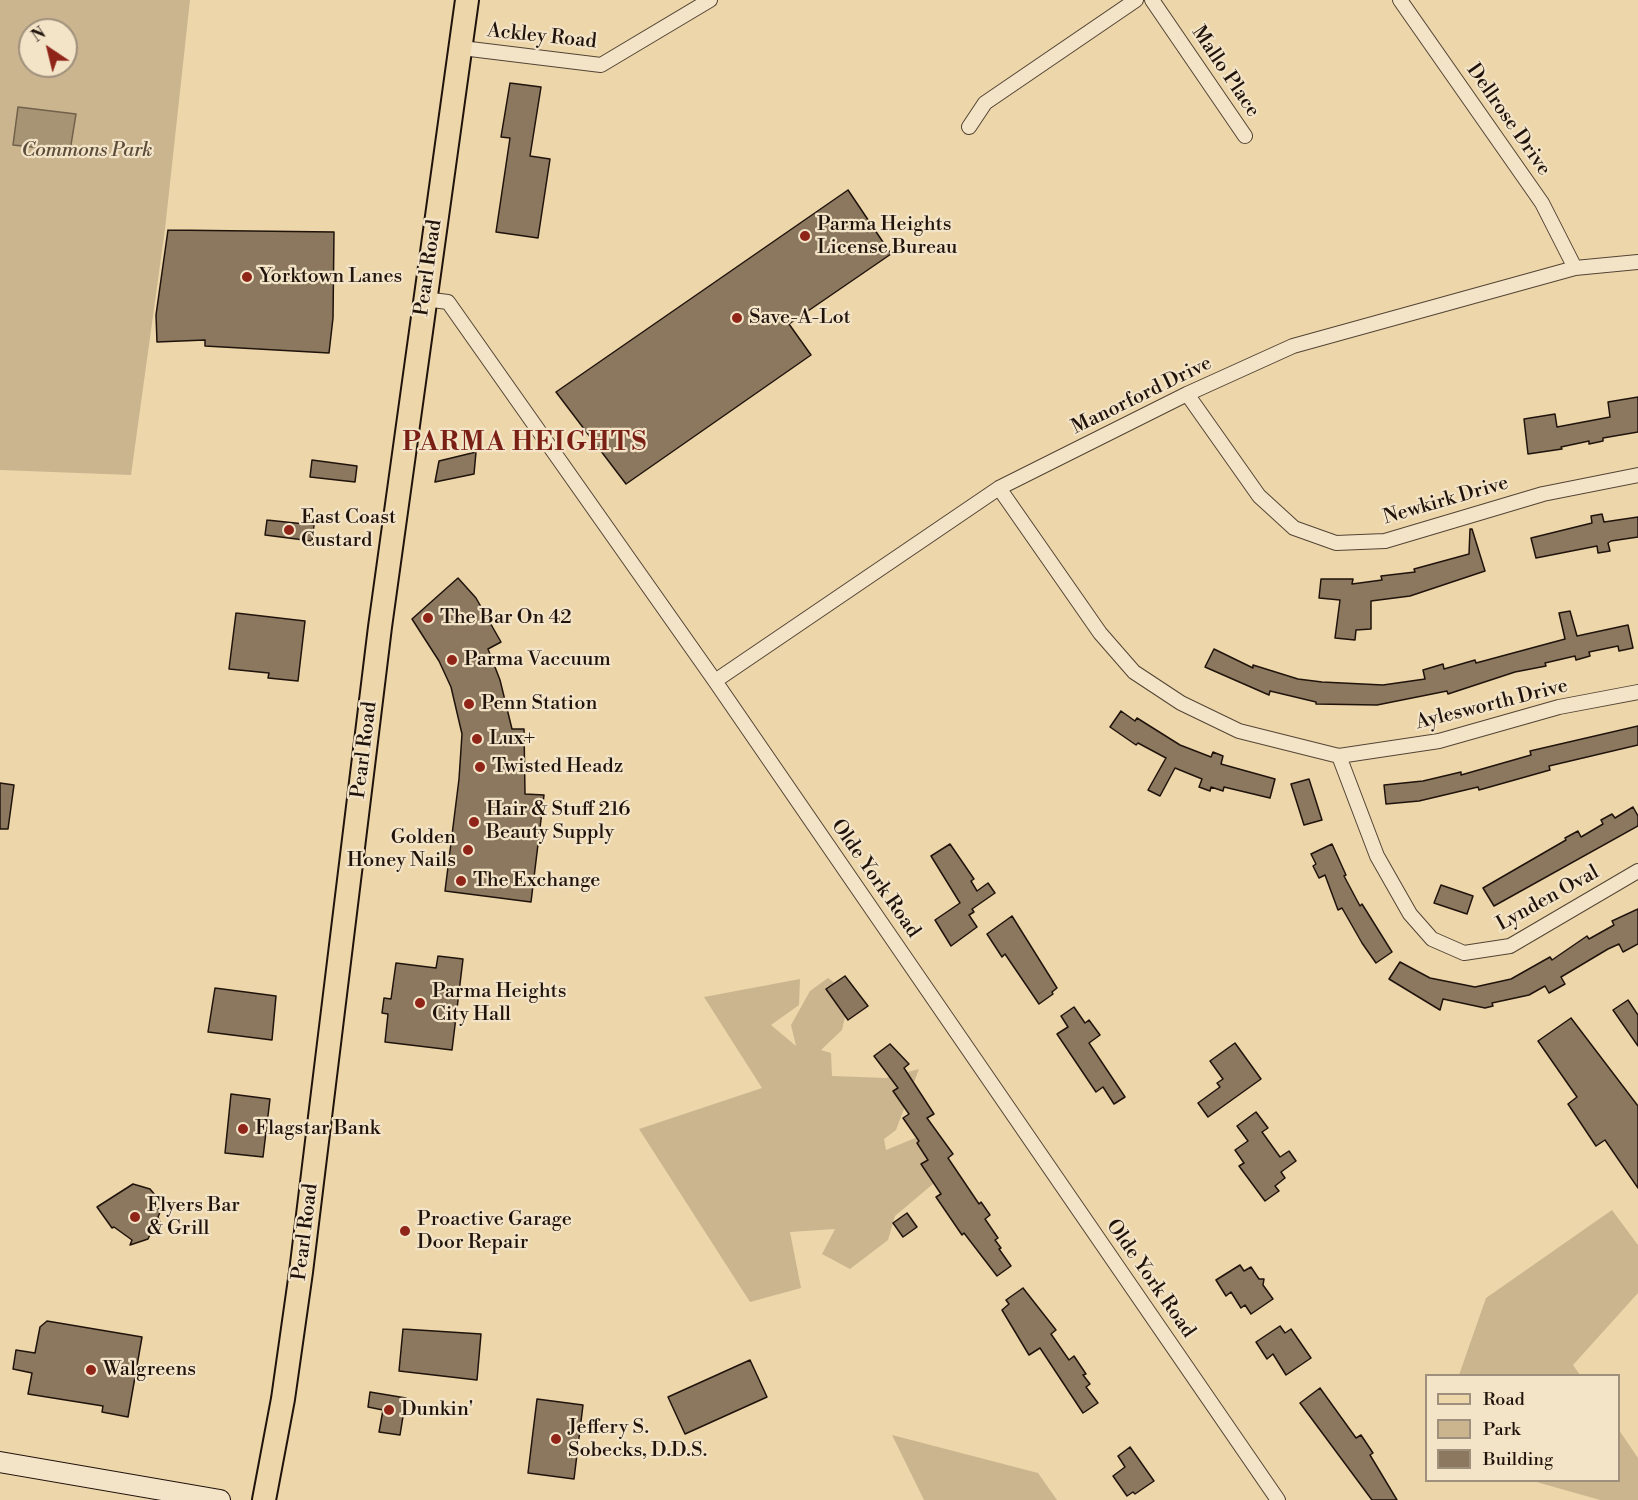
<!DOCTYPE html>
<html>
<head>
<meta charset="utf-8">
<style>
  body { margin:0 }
  #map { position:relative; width:1638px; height:1500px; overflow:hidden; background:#edd6aa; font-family:"Libre Bodoni",serif }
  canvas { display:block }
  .legend { position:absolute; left:1425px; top:1374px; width:195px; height:108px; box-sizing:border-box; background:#f3e4c8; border:2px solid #9f907d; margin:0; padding:8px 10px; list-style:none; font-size:18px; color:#20130c }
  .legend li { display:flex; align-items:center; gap:12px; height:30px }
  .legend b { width:30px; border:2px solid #9f907d }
  .north { position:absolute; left:18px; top:18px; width:60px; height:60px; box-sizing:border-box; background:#f3e4c8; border:2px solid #9f907d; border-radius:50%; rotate:325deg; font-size:16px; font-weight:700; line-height:24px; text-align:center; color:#20130c }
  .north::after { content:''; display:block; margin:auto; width:21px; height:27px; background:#8f2418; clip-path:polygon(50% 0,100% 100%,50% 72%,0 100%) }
</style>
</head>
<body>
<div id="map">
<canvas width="1638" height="1500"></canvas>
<ul class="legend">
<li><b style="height:8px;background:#edd6aa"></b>Road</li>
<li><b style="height:16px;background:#cab58f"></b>Park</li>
<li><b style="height:16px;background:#8b785e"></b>Building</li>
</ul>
<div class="north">N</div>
</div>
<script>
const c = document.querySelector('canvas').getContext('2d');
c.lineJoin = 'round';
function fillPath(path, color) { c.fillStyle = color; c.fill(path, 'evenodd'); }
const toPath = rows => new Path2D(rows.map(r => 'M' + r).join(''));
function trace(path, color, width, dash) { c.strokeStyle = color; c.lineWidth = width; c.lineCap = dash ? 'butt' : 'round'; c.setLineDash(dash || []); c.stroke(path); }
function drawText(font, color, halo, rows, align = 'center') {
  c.font = font + ' "Libre Bodoni",serif'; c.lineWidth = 4.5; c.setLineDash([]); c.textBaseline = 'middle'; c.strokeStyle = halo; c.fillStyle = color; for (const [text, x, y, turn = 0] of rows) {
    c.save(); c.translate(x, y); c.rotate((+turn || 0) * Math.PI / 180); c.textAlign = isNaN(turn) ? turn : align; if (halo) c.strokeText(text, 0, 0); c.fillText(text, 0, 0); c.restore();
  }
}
fillPath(toPath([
  [0,0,190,0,165,229,131,475,0,470],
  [30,30,66,30,66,66,30,66],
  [828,978,850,995,842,1030,821,1050,831,1053,832,1076,886,1078,919,1069,896,1130,884,1139,886,1150,925,1134,927,1136,917,1143,928,1160,921,1165,928,1175,940,1178,895,1216,888,1240,850,1269,822,1254,835,1229,790,1232,801,1288,750,1302,639,1129,762,1088,704,997,800,979,799,1005,771,1025,796,1046,791,1025,810,991],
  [1612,1210,1638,1245,1638,1293,1573,1365,1580,1375,1459,1375,1486,1298],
  [1619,1430,1638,1458,1638,1500,1600,1500,1533,1481,1618,1480],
  [892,1435,1038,1473,1057,1500,924,1500]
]), '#cab58f');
const water = toPath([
  [18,107,76,114,70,151,13,145,18,107]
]);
fillPath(water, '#a79474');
trace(water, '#71604a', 1.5);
const building = toPath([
  [510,83,541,87,530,156,550,159,538,238,496,232,510,138,501,137,510,83],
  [848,190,891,254,789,324,811,355,626,484,556,392,848,190],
  [168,230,334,232,333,318,329,353,205,346,205,340,157,342,156,315,168,230],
  [1638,397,1638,432,1603,438,1603,441,1589,444,1589,441,1561,447,1562,449,1528,454,1524,419,1555,414,1557,427,1610,417,1608,402,1638,397],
  [476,452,474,474,435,482,439,461,476,452],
  [312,460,357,466,355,482,310,477,312,460],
  [1602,514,1604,522,1638,517,1638,537,1611,541,1608,543,1610,551,1598,553,1597,546,1536,558,1531,538,1592,523,1591,516,1602,514],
  [267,520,314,525,312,541,265,535,267,520],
  [1470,529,1472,529,1485,571,1410,596,1371,601,1371,629,1356,630,1355,640,1335,638,1340,600,1319,598,1321,579,1353,579,1352,584,1382,580,1381,576,1415,572,1414,569,1469,554,1470,529],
  [458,578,476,598,501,642,488,649,500,680,512,729,524,729,525,794,544,795,531,902,445,891,459,779,462,734,451,687,439,661,412,619,458,578],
  [1570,611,1577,636,1628,625,1633,648,1619,651,1618,646,1589,652,1590,656,1576,660,1575,656,1545,663,1546,666,1515,672,1448,694,1447,691,1377,705,1316,704,1316,702,1270,691,1269,695,1205,667,1214,649,1253,668,1253,665,1298,679,1322,682,1383,685,1425,679,1423,670,1443,664,1444,669,1475,660,1476,663,1565,639,1559,613,1570,611],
  [236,613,305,621,298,681,268,678,269,673,229,669,236,613],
  [1121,711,1135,721,1137,718,1180,745,1211,757,1213,752,1223,756,1221,764,1275,779,1270,798,1224,787,1223,791,1211,787,1210,791,1199,787,1202,779,1175,768,1160,796,1148,790,1166,758,1138,743,1136,745,1110,727,1121,711],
  [1638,726,1638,745,1549,766,1550,770,1479,790,1478,787,1419,801,1386,804,1384,785,1423,781,1461,772,1461,775,1531,755,1530,751,1638,726],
  [1309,779,1322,820,1304,825,1291,784,1309,779],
  [0,783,14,785,8,829,0,829,0,783],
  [1633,807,1638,816,1638,826,1494,906,1483,888,1566,840,1565,838,1578,831,1581,837,1603,824,1601,820,1612,814,1615,818,1633,807],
  [950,844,974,879,971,881,977,891,988,883,995,893,972,909,974,912,969,915,977,927,951,946,935,920,960,903,931,856,950,844],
  [1332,844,1346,875,1344,876,1360,906,1362,904,1392,952,1376,963,1362,943,1342,908,1338,910,1325,875,1319,878,1313,866,1316,864,1311,854,1332,844],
  [1441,885,1473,896,1467,914,1434,903,1441,885],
  [1638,909,1638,944,1623,952,1619,944,1608,949,1561,977,1565,984,1549,993,1545,986,1529,995,1492,1003,1493,1006,1485,1008,1443,999,1440,1010,1389,979,1400,962,1430,978,1475,987,1511,979,1550,957,1552,960,1587,936,1589,939,1614,925,1612,921,1638,909],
  [1012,916,1057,988,1052,992,1053,994,1039,1004,1005,954,1002,957,987,934,1012,916],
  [438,956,463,959,452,1050,385,1042,388,1014,382,1013,384,998,391,999,396,963,436,968,438,956],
  [845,976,868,1006,848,1020,826,989,845,976],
  [215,988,276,996,272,1040,208,1032,215,988],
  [1628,1000,1638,1015,1638,1046,1613,1010,1628,1000],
  [1074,1007,1085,1023,1089,1020,1100,1035,1089,1043,1125,1097,1114,1104,1103,1087,1096,1092,1057,1034,1068,1027,1061,1016,1074,1007],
  [1571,1018,1638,1106,1638,1188,1605,1140,1596,1146,1568,1104,1577,1097,1538,1041,1571,1018],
  [1235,1043,1261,1079,1208,1117,1198,1103,1220,1087,1217,1083,1223,1079,1210,1061,1235,1043],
  [890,1044,909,1064,904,1068,934,1114,927,1118,953,1154,948,1158,979,1204,981,1202,990,1215,985,1219,998,1238,995,1240,1001,1248,999,1249,1011,1266,997,1276,964,1233,962,1235,936,1197,941,1194,921,1164,928,1160,917,1143,919,1141,903,1118,909,1114,893,1091,898,1088,874,1056,890,1044],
  [231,1094,270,1099,263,1157,225,1153,231,1094],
  [1256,1112,1268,1128,1262,1132,1280,1157,1289,1151,1296,1161,1281,1172,1285,1178,1275,1186,1279,1191,1265,1201,1239,1166,1244,1163,1235,1150,1248,1141,1237,1126,1256,1112],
  [133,1184,150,1189,155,1195,157,1208,161,1210,158,1217,160,1222,155,1224,148,1239,130,1245,132,1240,114,1227,112,1228,97,1207,133,1184],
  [907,1213,917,1227,903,1237,893,1223,907,1213],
  [1240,1265,1244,1271,1251,1267,1259,1279,1264,1279,1263,1285,1273,1299,1251,1314,1245,1305,1241,1308,1231,1292,1226,1296,1216,1280,1240,1265],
  [1023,1288,1056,1330,1051,1334,1069,1360,1074,1356,1086,1374,1083,1375,1090,1384,1086,1387,1098,1403,1083,1413,1040,1348,1029,1355,1002,1310,1009,1304,1006,1300,1023,1288],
  [47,1321,142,1337,128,1417,102,1412,103,1406,28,1394,32,1373,13,1369,16,1350,35,1353,40,1327,47,1321],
  [1280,1326,1285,1333,1291,1329,1311,1358,1286,1375,1273,1354,1267,1359,1256,1342,1280,1326],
  [403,1329,481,1334,477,1380,399,1371,403,1329],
  [750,1360,767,1397,685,1434,668,1397,750,1360],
  [1320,1388,1356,1438,1361,1435,1373,1453,1370,1455,1397,1500,1372,1500,1300,1403,1320,1388],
  [370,1392,406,1398,400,1435,379,1432,383,1410,368,1407,370,1392],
  [537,1399,583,1405,574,1479,528,1473,537,1399],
  [1130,1447,1154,1481,1135,1494,1133,1492,1127,1496,1113,1476,1125,1467,1118,1456,1130,1447]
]);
fillPath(building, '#8b785e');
trace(building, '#20130c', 1.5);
const street = toPath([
  [1152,0,1245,136],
  [1400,0,1542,203,1575,268],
  [462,48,601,65,710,0],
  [969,127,985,103,1136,0],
  [424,299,448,302,715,681,1278,1500],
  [1187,394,1259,496,1294,528,1336,543,1385,541,1543,494,1638,475],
  [999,488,1100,633,1134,672,1181,703,1239,731,1339,756,1439,741,1559,707,1638,692],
  [715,681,999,488,1187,394,1293,346,1575,268,1638,262],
  [1339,756,1377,856,1410,914,1432,939,1464,953,1510,946,1638,871]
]);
const secondary = toPath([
  [0,1462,220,1500]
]);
const primary = toPath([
  [264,1500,283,1399,301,1272,380,627,467,0]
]);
trace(street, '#534434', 16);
trace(secondary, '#20130c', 22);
trace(primary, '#20130c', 26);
trace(street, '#f3e4c8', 14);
trace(secondary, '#f3e4c8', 20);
trace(primary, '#edd6aa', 22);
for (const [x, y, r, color] of [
  [805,236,6,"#8f2418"],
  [247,277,6,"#8f2418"],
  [737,318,6,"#8f2418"],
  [289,530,6,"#8f2418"],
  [428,618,6,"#8f2418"],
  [452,660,6,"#8f2418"],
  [469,704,6,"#8f2418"],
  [477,739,6,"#8f2418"],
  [480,767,6,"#8f2418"],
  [474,822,6,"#8f2418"],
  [468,850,6,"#8f2418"],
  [461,881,6,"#8f2418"],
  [420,1003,6,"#8f2418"],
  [243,1129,6,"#8f2418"],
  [135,1217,6,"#8f2418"],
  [405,1231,6,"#8f2418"],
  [91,1370,6,"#8f2418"],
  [389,1410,6,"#8f2418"],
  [556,1439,6,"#8f2418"]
]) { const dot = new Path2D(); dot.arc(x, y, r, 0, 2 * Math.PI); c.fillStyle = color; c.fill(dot); trace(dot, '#f3e4c8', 2); }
drawText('20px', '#20130c', '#f3e4c8', [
  ["Ackley Road",542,37,6],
  ["Mallo Place",1225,72,56],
  ["Dellrose Drive",1508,120,55],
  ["Pearl Road",429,268,-82],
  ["Manorford Drive",1142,396,-26],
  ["Newkirk Drive",1446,501,-16],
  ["Aylesworth Drive",1492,705,-14],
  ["Pearl Road",365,750,-83],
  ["Olde York Road",875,879,55],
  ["Lynden Oval",1548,899,-29],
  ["Pearl Road",306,1232,-83],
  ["Olde York Road",1150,1279,55]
]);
drawText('italic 20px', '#5c4c3a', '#f3e4c8', [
  ["Commons Park",87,151]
]);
drawText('20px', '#20130c', '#f3e4c8', [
  ["Parma Heights",817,225],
  ["License Bureau",817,248],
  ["Yorktown Lanes",259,277],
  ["Save-A-Lot",749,318],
  ["East Coast",301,518],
  ["Custard",301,541],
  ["The Bar On 42",440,618],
  ["Parma Vaccuum",464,660],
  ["Penn Station",481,704],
  ["Lux+",489,739],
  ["Twisted Headz",492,767],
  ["Hair & Stuff 216",486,810],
  ["Beauty Supply",486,833],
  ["Golden",456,838,"right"],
  ["Honey Nails",456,861,"right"],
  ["The Exchange",473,881],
  ["Parma Heights",432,992],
  ["City Hall",432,1015],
  ["Flagstar Bank",255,1129],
  ["Flyers Bar",147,1206],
  ["& Grill",147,1229],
  ["Proactive Garage",417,1220],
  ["Door Repair",417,1243],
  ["Walgreens",103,1370],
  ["Dunkin'",401,1410],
  ["Jeffery S.",568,1428],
  ["Sobecks, D.D.S.",568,1451]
], 'left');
c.letterSpacing = '1.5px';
drawText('bold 26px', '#7a1f14', '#f3e4c8', [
  ["PARMA HEIGHTS",525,444]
]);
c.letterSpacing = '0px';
</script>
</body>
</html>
